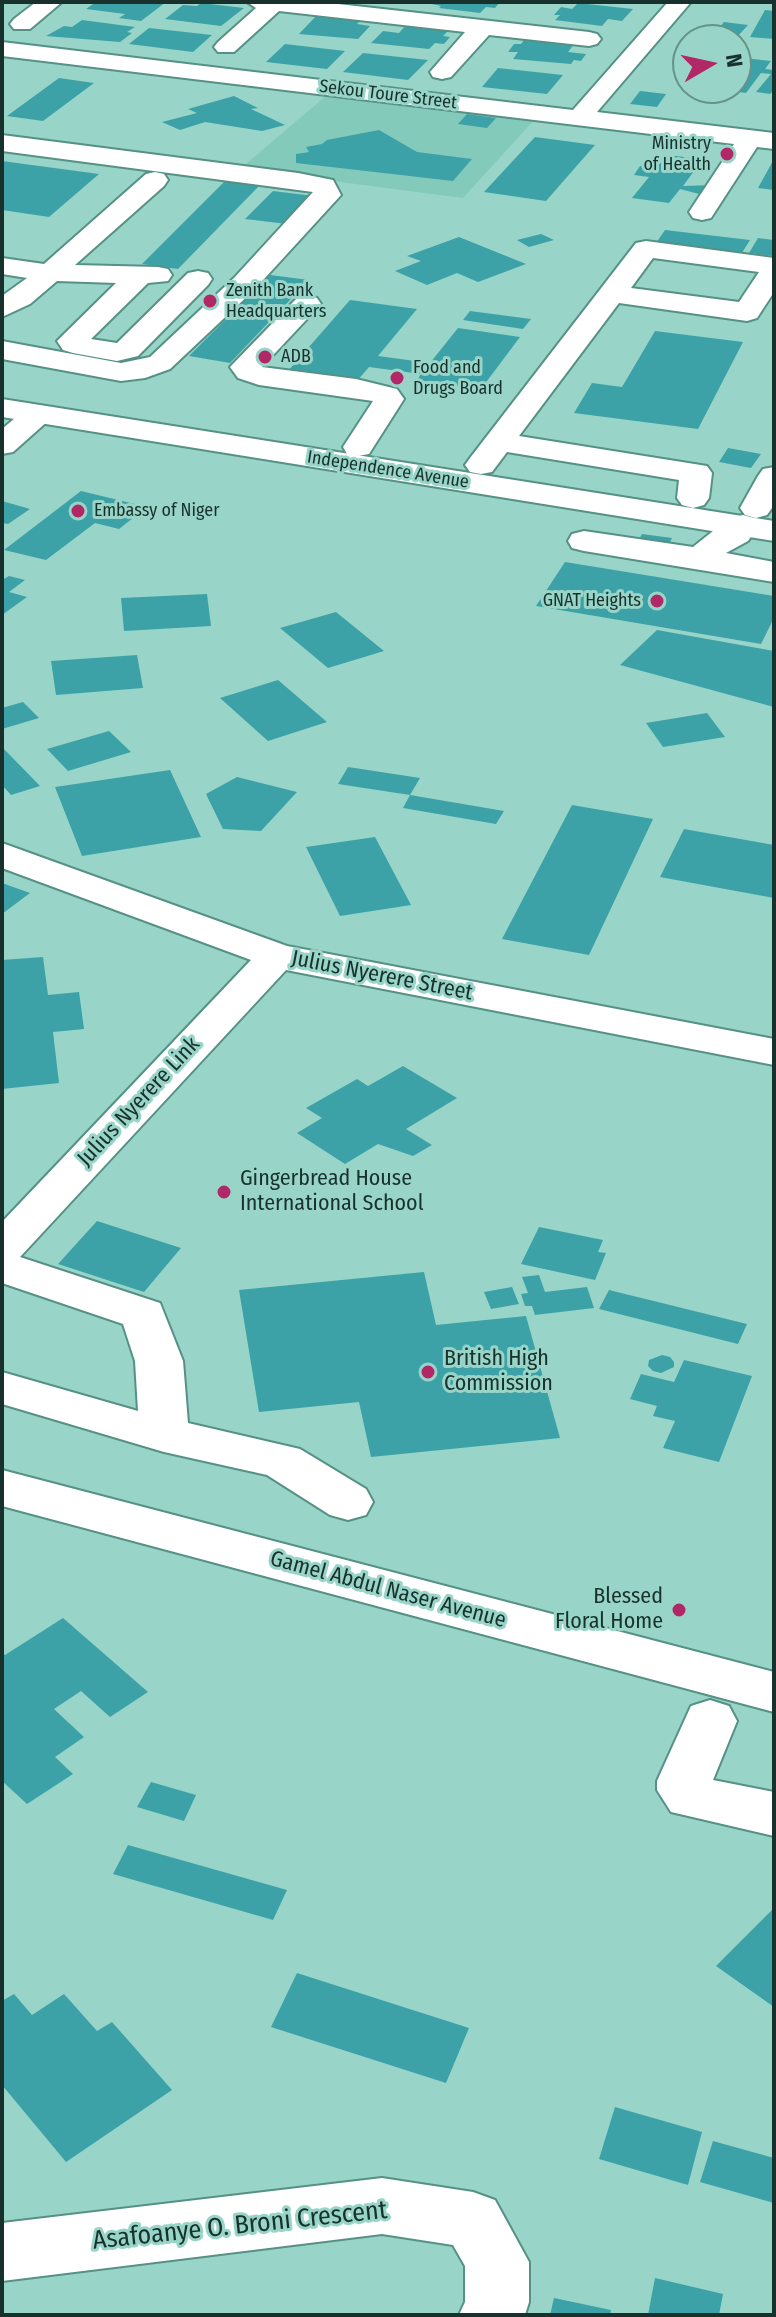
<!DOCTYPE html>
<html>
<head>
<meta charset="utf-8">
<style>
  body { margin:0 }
  #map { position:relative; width:776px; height:2317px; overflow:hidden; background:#98d5c8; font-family:"Fira Sans Condensed",sans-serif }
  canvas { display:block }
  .frame { position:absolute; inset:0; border:4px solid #18312c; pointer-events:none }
  .north { position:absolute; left:672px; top:24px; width:80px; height:80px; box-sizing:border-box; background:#98d5c8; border:2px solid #65938a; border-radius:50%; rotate:81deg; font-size:22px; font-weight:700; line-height:32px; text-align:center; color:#18312c }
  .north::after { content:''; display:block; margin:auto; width:28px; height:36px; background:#b22765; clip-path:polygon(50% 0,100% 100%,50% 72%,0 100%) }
</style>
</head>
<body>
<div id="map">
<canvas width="776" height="2317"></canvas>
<div class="frame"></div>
<div class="north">N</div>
</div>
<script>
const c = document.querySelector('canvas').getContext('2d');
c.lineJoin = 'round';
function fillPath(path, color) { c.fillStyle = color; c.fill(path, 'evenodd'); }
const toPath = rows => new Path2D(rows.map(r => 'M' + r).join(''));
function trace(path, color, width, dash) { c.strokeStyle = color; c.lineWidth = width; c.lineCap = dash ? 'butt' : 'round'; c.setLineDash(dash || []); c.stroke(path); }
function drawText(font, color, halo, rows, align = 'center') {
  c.font = font + ' "Fira Sans Condensed",sans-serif'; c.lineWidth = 6; c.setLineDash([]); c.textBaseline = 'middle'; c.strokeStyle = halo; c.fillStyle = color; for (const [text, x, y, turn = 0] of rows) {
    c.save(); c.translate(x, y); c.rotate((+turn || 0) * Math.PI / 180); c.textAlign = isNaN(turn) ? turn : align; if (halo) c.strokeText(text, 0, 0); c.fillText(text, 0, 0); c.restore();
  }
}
fillPath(toPath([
  [327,95,535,119,463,198,240,169]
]), '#84cabb');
fillPath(toPath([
  [96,2,166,2,141,21,119,18,125,14,86,9],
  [422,2,500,2,495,8,486,7,480,13,439,8,441,6],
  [201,3,244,8,221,26,165,19,183,5,197,6],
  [578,3,633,9,622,21,608,19,602,26,555,20,560,15,554,15,561,7,572,9],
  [765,10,774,11,774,39,750,37],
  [317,15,361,20,357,24,370,26,358,39,299,34],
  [82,20,135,27,127,32,132,33,120,42,46,36,64,26,72,27],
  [724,22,748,25,738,36,714,34],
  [406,25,449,30,443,36,450,37,444,44,435,43,429,49,371,43,383,31,399,33],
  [149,28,212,35,193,52,129,44],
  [525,39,575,43,568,52,586,54,581,61,574,60,571,64,513,59,518,52,508,52,514,44,521,44],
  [285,44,345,51,327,69,266,62],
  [363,53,428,60,408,80,343,72],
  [736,57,771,61,765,69,774,70,774,90,770,94,756,92,771,74,761,73,746,93,725,90,736,88],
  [498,68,563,75,547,94,482,87],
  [59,78,94,83,43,121,7,116],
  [640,91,666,94,657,107,630,104],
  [234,96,258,108,251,109,285,125,262,131,205,122,180,130,162,122,197,113,188,109],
  [467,114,496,118,487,128,458,124],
  [379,130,417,152,472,159,453,181,296,163,296,154,309,152,306,147,322,144,327,140],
  [535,137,595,145,546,201,484,192],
  [667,155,703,159,683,186,715,185,707,196,680,189,669,203,632,198,649,177,634,175,640,166,656,168],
  [774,159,774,190,758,188],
  [2,161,99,174,49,217,2,210],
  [225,181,259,186,178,269,142,264],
  [273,191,314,196,287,224,245,219],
  [665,230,750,240,740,256,654,246],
  [541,234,554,240,529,247,517,240],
  [459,237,526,264,478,282,457,273,427,285,395,271,421,261,407,256],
  [758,238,774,240,774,256,749,253],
  [270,275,309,280,230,363,189,356],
  [350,300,417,309,378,356,430,363,458,328,520,337,481,389,417,380,421,374,369,367,357,381,288,371],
  [470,311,531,319,523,329,463,320],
  [655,331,743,342,698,429,574,413,592,383,622,387],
  [728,448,761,454,751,468,719,462],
  [81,491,147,507,119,529,95,523,46,560,4,550],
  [2,501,30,509,8,524,2,523],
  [642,534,672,538,666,550,635,546],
  [565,562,774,596,774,618,761,644,536,606],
  [9,576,25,580,9,592,27,597,2,615,2,580],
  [207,594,211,626,124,631,121,598],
  [336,612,384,651,328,668,280,628],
  [657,630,774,651,774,707,620,665],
  [137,655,143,688,56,695,51,661],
  [278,680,327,722,268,741,220,698],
  [23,702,39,718,2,729,2,708],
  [707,713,725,737,663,747,646,723],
  [109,731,131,752,68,771,47,749],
  [2,747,40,786,11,795,2,785],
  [348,767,420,778,410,795,338,784],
  [170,770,201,837,82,856,55,787],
  [237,777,297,792,261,831,223,829,206,794],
  [410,795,504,811,496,824,403,808],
  [572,805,653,819,589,955,502,939],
  [684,829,774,845,774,898,660,877],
  [375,837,411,905,340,916,306,847],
  [2,883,30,893,2,914],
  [43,957,48,995,79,992,84,1029,53,1032,59,1083,2,1089,2,960],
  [403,1066,457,1098,406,1129,432,1145,413,1156,378,1144,345,1164,297,1133,322,1118,306,1108,357,1079,368,1086],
  [97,1221,181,1248,144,1292,58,1264],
  [539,1227,603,1240,598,1252,606,1253,595,1280,521,1264],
  [424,1272,436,1325,526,1316,560,1438,371,1457,359,1402,259,1412,239,1290],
  [539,1275,545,1292,587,1287,594,1308,535,1315,532,1306,525,1306,521,1294,528,1293,522,1277],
  [512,1287,519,1304,491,1309,484,1292],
  [609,1290,747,1324,738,1344,599,1309],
  [662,1355,670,1357,674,1362,674,1367,661,1373,653,1371,648,1366,649,1360],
  [684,1360,752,1376,719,1462,663,1448,675,1421,653,1416,657,1406,630,1399,641,1374,674,1382],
  [63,1618,148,1692,110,1717,81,1691,54,1709,84,1737,55,1757,73,1774,27,1804,2,1781,2,1653,5,1655],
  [151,1782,196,1795,184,1821,137,1807],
  [128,1845,287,1890,273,1920,113,1874],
  [774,1908,774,2007,716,1966],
  [297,1973,469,2028,446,2083,271,2027],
  [14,1994,32,2015,64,1994,97,2031,112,2022,172,2090,66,2162,2,2085,2,2001],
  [615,2107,702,2132,688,2185,599,2159],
  [713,2141,774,2158,774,2203,700,2182],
  [655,2278,723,2294,719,2315,648,2315],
  [554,2298,611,2310,610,2315,550,2315]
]), '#3ca2a7');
const minor = toPath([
  [36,2,62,2,30,29,14,29,10,24,14,19,36,2],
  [247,2,320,2,589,32,597,34,601,39,597,44,589,46,489,35,451,77,442,79,433,77,430,72,465,32,279,11,234,52,218,52,214,47,218,42,256,8,247,2],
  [668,2,691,2,597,112,774,133,774,149,757,147,711,218,702,220,693,218,689,212,734,144,2,56,2,42,573,110,668,2],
  [2,135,298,173,333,180,341,195,254,290,170,369,145,378,121,381,2,359,2,341,121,363,150,357,234,278,313,192,2,151,2,135],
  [155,172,164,174,168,180,164,186,75,265,158,267,168,269,172,275,168,281,148,283,91,339,117,343,188,273,198,271,208,273,212,279,208,285,138,356,117,361,73,353,63,350,57,341,116,283,57,281,30,304,2,317,2,296,27,278,2,274,2,258,44,264,146,174,155,172],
  [646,241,774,258,774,292,757,318,747,321,619,303,519,436,707,466,712,473,709,498,704,505,693,508,682,505,677,498,679,480,507,452,492,472,481,474,470,472,465,465,470,458,636,243,646,241],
  [653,258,759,272,739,302,631,288,653,258],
  [307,295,317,298,321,304,262,367,356,379,397,389,404,399,369,454,358,456,347,454,343,447,373,401,259,385,238,378,230,367,297,298,307,295],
  [38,405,49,408,53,414,49,420,13,452,2,454,2,429,27,408,38,405],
  [774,467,772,508,767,515,756,518,745,515,740,508,758,476,763,469,774,467],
  [743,515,754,518,759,525,748,541,726,553,774,562,774,582,584,551,572,548,568,541,572,534,584,531,693,547,713,531,724,527,732,518,743,515],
  [2,843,287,946,774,1039,774,1065,286,970,20,1257,160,1303,183,1361,188,1423,300,1449,366,1489,373,1502,366,1515,348,1520,330,1515,267,1475,164,1452,2,1404,2,1372,138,1411,135,1361,123,1324,2,1283,2,1222,251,960,2,868,2,843],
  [2,1470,774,1672,774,1712,2,1506,2,1470],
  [710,1700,729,1706,737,1721,713,1780,774,1792,774,1836,671,1812,657,1790,657,1781,691,1706,710,1700],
  [382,2178,473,2192,495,2200,529,2262,529,2302,525,2315,459,2315,465,2302,465,2266,453,2245,382,2234,2,2281,2,2223,382,2178]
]);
const major = toPath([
  [2,399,774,521,774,541,2,417,2,399]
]);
trace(minor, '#559185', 4);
trace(major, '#559185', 4);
fillPath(minor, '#fff');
fillPath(major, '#fff');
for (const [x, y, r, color] of [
  [727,154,8,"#b22765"],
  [210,301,8,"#b22765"],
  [265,357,8,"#b22765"],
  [397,378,8,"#b22765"],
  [78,511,8,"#b22765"],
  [657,601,8,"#b22765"],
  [224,1192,8,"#b22765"],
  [428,1372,8,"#b22765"],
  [679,1610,8,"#b22765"]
]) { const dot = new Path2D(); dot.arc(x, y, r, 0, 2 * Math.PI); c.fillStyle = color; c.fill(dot); trace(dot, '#98d5c8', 3); }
drawText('18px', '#18312c', '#98d5c8', [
  ["Sekou Toure Street",388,95,7],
  ["Independence Avenue",388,470,9]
]);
drawText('18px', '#18312c', '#98d5c8', [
  ["Ministry",711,144,"right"],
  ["of Health",711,165,"right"],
  ["Zenith Bank",226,291],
  ["Headquarters",226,312],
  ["ADB",281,357],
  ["Food and",413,368],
  ["Drugs Board",413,389],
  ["Embassy of Niger",94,511],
  ["GNAT Heights",641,601,"right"]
], 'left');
drawText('22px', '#18312c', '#98d5c8', [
  ["Julius Nyerere Street",382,976,11],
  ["Julius Nyerere Link",139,1102,-47],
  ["Gamel Abdul Naser Avenue",388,1590,15]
]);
drawText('22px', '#18312c', '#98d5c8', [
  ["Gingerbread House",240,1179],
  ["International School",240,1204],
  ["British High",444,1359],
  ["Commission",444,1384],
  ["Blessed",663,1597,"right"],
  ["Floral Home",663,1622,"right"]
], 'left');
drawText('26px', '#18312c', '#98d5c8', [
  ["Asafoanye O. Broni Crescent",240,2226,-6]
]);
</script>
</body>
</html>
